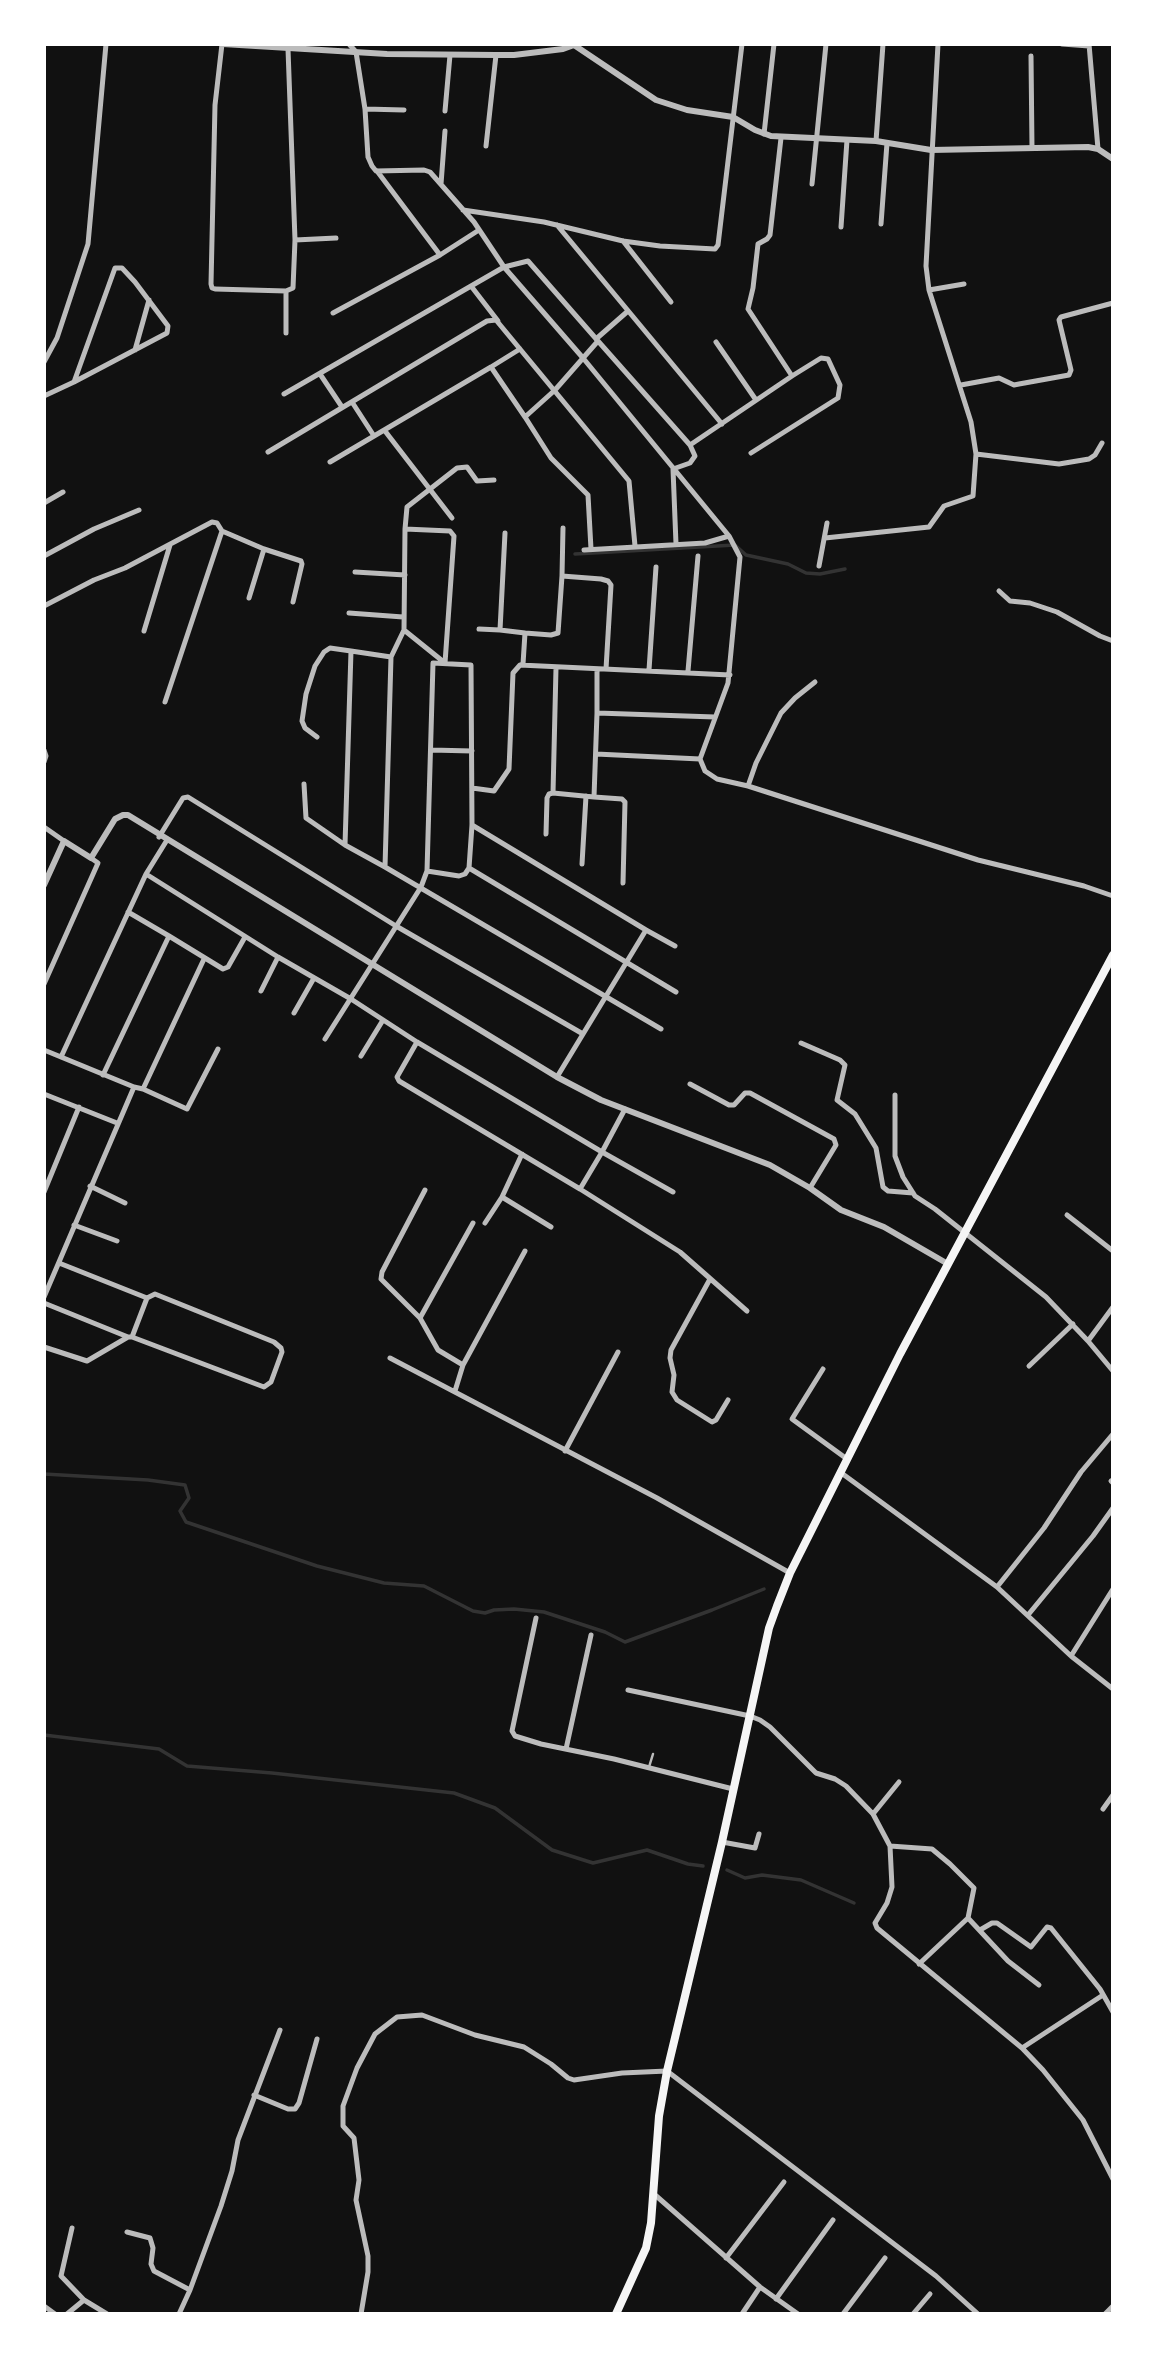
<!DOCTYPE html>
<html>
<head>
<meta charset="utf-8">
<style>
  body { margin:0 }
  #map { position:relative; width:1157px; height:2358px; overflow:hidden; background:#111; font-family:"Roboto Condensed",sans-serif }
  canvas { display:block }
  .frame { position:absolute; inset:0; border:46px solid #fff; pointer-events:none }
</style>
</head>
<body>
<div id="map">
<canvas width="1157" height="2358"></canvas>
<div class="frame"></div>
</div>
<script>
const c = document.querySelector('canvas').getContext('2d');
c.lineJoin = 'round';
const toPath = rows => new Path2D(rows.map(r => 'M' + r).join(''));
function trace(path, color, width, dash) { c.strokeStyle = color; c.lineWidth = width; c.lineCap = dash ? 'butt' : 'round'; c.setLineDash(dash || []); c.stroke(path); }
trace(toPath([
  [575,554,735,545,746,555,788,564,806,573,820,574,845,569],
  [44,1474,148,1480,185,1485,189,1498,180,1511,186,1522,317,1566,384,1583,424,1586,473,1611,485,1613,494,1610,514,1609,544,1612,605,1632,625,1642,712,1610,764,1589],
  [44,1735,159,1749,187,1766,272,1773,454,1793,495,1808,552,1850,593,1863,647,1850,688,1864,703,1866],
  [727,1870,745,1878,762,1875,801,1880,854,1903]
]), '#333', 3.5);
trace(toPath([
  [649,1767,653,1754]
]), '#bcbcbc', 2.5);
trace(toPath([
  [222,44,215,105,211,284,212,288,215,289,286,291,293,288,295,240,288,49],
  [349,44,356,52,365,109,368,157,372,166,376,171,424,170,430,172,474,222,504,267,528,261,598,341],
  [1062,44,1089,46],
  [1089,44,1098,149],
  [1031,56,1032,148],
  [365,109,404,110],
  [445,111,450,55],
  [764,134,774,44],
  [781,138,770,235,767,239,758,244,753,288,748,309,792,376],
  [876,141,883,44],
  [486,146,496,55],
  [377,171,440,255],
  [441,184,445,131],
  [812,184,826,44],
  [463,210,544,222,623,241,660,246,715,249,718,245,742,44],
  [881,224,887,143],
  [557,225,722,424],
  [841,227,847,140],
  [295,240,336,238],
  [623,241,671,302],
  [471,286,498,321],
  [929,290,964,284],
  [333,313,440,255,479,230],
  [286,333,286,291],
  [596,339,628,311],
  [716,342,756,400],
  [135,350,149,300],
  [44,362,57,338,88,244,106,44],
  [491,367,520,349],
  [320,374,342,407],
  [961,385,999,378,1014,385,1019,384,1069,375,1071,370,1059,320,1061,317,1113,303],
  [284,394,504,267,583,358,729,536,740,557,728,683,700,759,596,754],
  [44,396,74,382,167,333,168,326,135,282,122,268,115,268,74,382],
  [352,402,374,436],
  [385,431,452,518],
  [268,452,487,321,496,320,629,481,635,546],
  [976,454,1059,464,1089,459,1095,455,1102,443],
  [330,462,491,367,525,417],
  [44,503,63,492],
  [563,528,562,576,601,579,608,581,611,585,606,669],
  [405,529,407,507,457,468,467,467,477,481,494,480],
  [505,533,500,630,525,633,523,664],
  [825,538,929,527,944,506,973,496,976,454,971,422,929,290,926,266,938,44],
  [676,544,673,469,690,463,695,456,690,445],
  [591,549,588,495,551,458,525,417,555,390,598,341,690,445,792,376,821,358,828,359,840,385,838,398,751,453],
  [584,550,705,543,729,536],
  [44,556,94,529,139,510],
  [819,566,827,523],
  [355,572,405,575],
  [999,591,1010,601,1030,603,1057,612,1100,636,1113,641],
  [249,598,264,549],
  [44,606,94,580,125,568,212,522,217,523,222,531,264,549,301,561,302,564,293,602],
  [349,613,403,617],
  [479,629,500,630],
  [404,630,445,663],
  [144,631,170,545],
  [525,633,551,635,558,633,562,576],
  [351,651,391,657],
  [433,663,471,665,472,825,469,868,465,874,459,876,427,871,433,663],
  [445,663,454,536,450,531,405,529,404,630,391,657,385,867,661,1029],
  [556,668,553,793,594,797],
  [597,669,597,713],
  [649,670,656,567],
  [688,671,698,556],
  [165,702,222,531],
  [317,737,305,728,302,721,306,694,315,666,324,652,330,648,351,651,345,845,385,867],
  [44,750,46,756,44,762],
  [431,750,472,751],
  [700,759,705,771,717,779,748,786,978,860,1084,886,1113,896],
  [304,784,306,818,345,845],
  [748,786,756,763,781,713,795,698,815,682],
  [472,788,494,791,509,769,513,673,520,665,730,675],
  [472,825,646,930,557,1077],
  [44,827,64,841],
  [546,834,547,798,549,794,553,793],
  [159,837,183,798,188,797,396,926,583,1034],
  [582,864,586,796],
  [469,868,676,992],
  [146,874,278,957,351,999,417,1042,602,1152,625,1109],
  [623,883,625,802,622,799,594,797,597,713,715,717],
  [646,930,675,946],
  [169,936,223,969,228,967,245,937],
  [44,984,98,863,91,858],
  [261,991,278,957],
  [294,1013,314,978],
  [325,1039,421,887,427,871],
  [417,1042,397,1077,399,1081,580,1189,602,1152,673,1192],
  [801,1043,840,1060,845,1065,837,1100,855,1114,876,1148,883,1187,888,1191,913,1193],
  [44,1050,134,1087],
  [361,1056,383,1020],
  [61,1057,146,874,167,840],
  [103,1075,169,936,128,912],
  [690,1084,729,1105,734,1105,745,1093,750,1093,834,1139,836,1145,810,1188],
  [143,1089,187,1109,218,1049],
  [44,1094,117,1123],
  [895,1095,895,1156,903,1177,915,1196,935,1209,1046,1297,1088,1341,1113,1371],
  [522,1154,502,1197,551,1227],
  [90,1186,125,1203],
  [580,1189,680,1252,747,1311],
  [425,1190,382,1272,381,1279,420,1318,438,1350,463,1365],
  [44,1192,79,1107],
  [1067,1215,1113,1251],
  [485,1223,502,1197],
  [74,1225,117,1241],
  [59,1263,147,1298],
  [710,1279,671,1350,670,1358,674,1375,672,1392,677,1400,712,1422,716,1420,728,1400],
  [44,1297,134,1087,143,1089,204,959],
  [44,1303,128,1337],
  [420,1318,473,1223],
  [1088,1341,1113,1307],
  [44,1347,87,1361,128,1337,132,1337,264,1387,271,1382,282,1352,281,1348,274,1342,155,1294,147,1298,132,1337],
  [390,1358,657,1498,790,1573],
  [1029,1366,1073,1324],
  [823,1369,792,1419,847,1459],
  [455,1391,463,1365,525,1251],
  [565,1451,618,1352],
  [840,1472,997,1587,1071,1656,1113,1589],
  [1111,1481,1113,1483],
  [997,1587,1044,1528,1081,1472,1113,1434],
  [1028,1615,1093,1536,1113,1508],
  [536,1618,512,1731,515,1736,541,1744,614,1759,733,1789],
  [1071,1656,1113,1689],
  [628,1690,750,1716,760,1720,770,1727,816,1773,835,1779,846,1786,873,1814,890,1846,892,1887,887,1903,875,1923,877,1928,1022,2048,1043,2070,1083,2120,1113,2179],
  [566,1749,591,1635],
  [1103,1809,1113,1795],
  [873,1814,899,1782],
  [722,1842,755,1848,759,1834],
  [890,1846,932,1849,950,1864,974,1888,968,1918],
  [980,1930,992,1923,997,1923,1031,1947,1047,1927,1051,1928,1100,1989,1113,2012],
  [919,1964,968,1918,1008,1961,1039,1985],
  [1022,2048,1103,1995],
  [254,2095,288,2109,295,2109,299,2103,317,2039],
  [654,2194,760,2287,798,2314],
  [72,2228,61,2276,84,2300],
  [127,2232,150,2238,153,2248,151,2264,154,2271,190,2290],
  [726,2258,784,2182],
  [776,2299,833,2220],
  [44,2306,55,2314],
  [67,2314,84,2300,107,2314],
  [179,2314,190,2290,221,2206,232,2171,238,2140,280,2030],
  [361,2314,368,2272,368,2256,356,2200,359,2180,354,2138,343,2126,343,2106,357,2068,375,2034,397,2017,422,2015,475,2035,524,2047,551,2064,568,2078,574,2080,622,2073,667,2071,936,2276,978,2314],
  [742,2314,760,2287],
  [843,2314,885,2258],
  [913,2314,930,2294],
  [1105,2314,1113,2306]
]), '#bcbcbc', 5);
trace(toPath([
  [223,44,387,54,496,55,514,55,563,49,574,45,656,100,687,110,733,117,755,130,771,136,876,141,931,150,1088,147,1098,149,1113,159],
  [44,885,64,841,91,858,115,819,123,815,128,815,557,1077,601,1100,770,1165,810,1188,841,1210,884,1227,948,1264]
]), '#bcbcbc', 6);
trace(toPath([
  [616,2314,646,2248,651,2223,659,2116,667,2071,722,1842,769,1628,777,1606,790,1573,900,1354,1113,955]
]), '#f5f5f5', 8);
</script>
</body>
</html>
